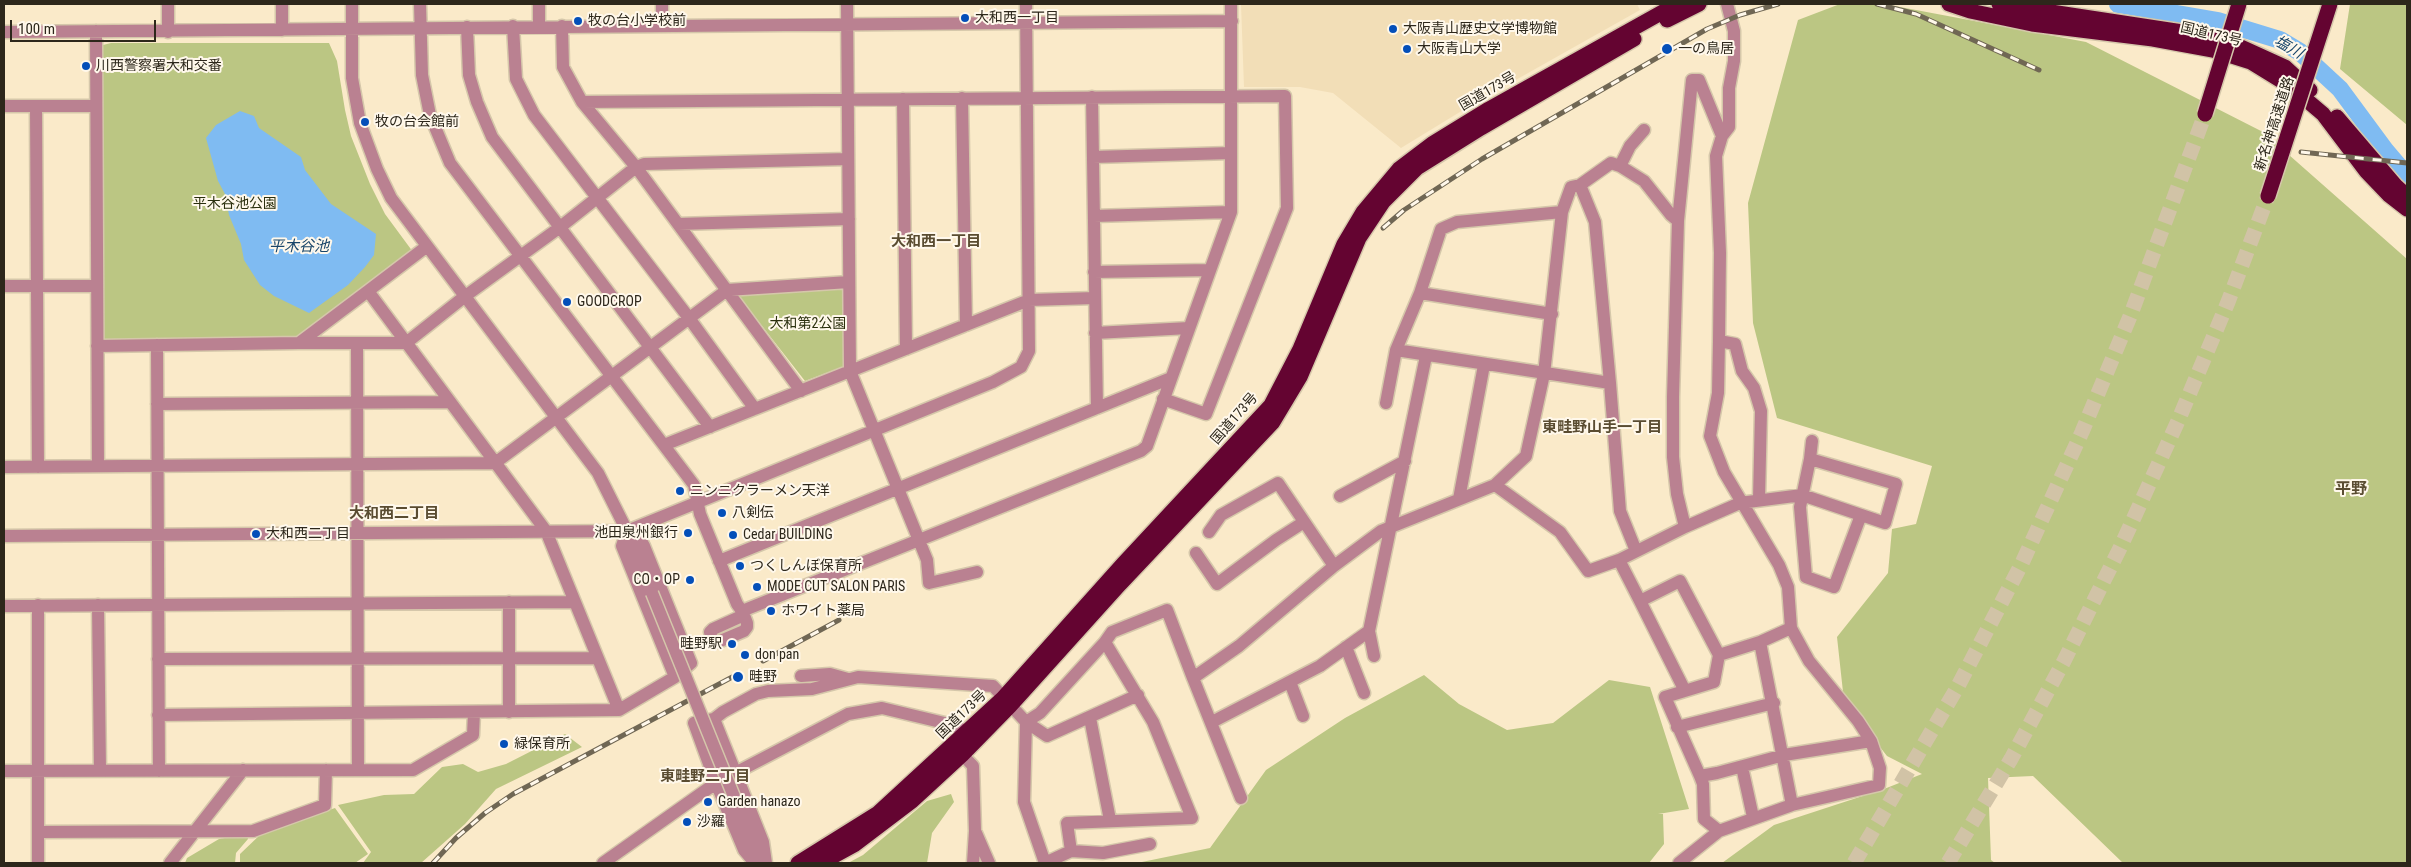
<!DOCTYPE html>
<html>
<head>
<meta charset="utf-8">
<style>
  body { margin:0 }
  #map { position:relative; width:2411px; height:867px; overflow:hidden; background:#faeac9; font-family:"Roboto Condensed",sans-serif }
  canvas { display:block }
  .frame { position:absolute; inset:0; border:5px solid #2d271b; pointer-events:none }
  .scale { position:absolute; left:10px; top:20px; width:146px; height:22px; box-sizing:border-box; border:2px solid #2d271b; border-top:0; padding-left:6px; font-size:15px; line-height:18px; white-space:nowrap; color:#2d271b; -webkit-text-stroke:4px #fff8eb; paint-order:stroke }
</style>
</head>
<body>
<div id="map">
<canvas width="2411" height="867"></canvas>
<div class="frame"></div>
<div class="scale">100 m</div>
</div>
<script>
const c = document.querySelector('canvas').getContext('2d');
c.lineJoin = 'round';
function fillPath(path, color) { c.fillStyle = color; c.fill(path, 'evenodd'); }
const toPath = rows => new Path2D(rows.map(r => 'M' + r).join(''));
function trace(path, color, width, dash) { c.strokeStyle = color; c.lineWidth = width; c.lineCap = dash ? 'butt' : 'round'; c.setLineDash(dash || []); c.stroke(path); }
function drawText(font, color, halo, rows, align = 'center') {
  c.font = font + ' "Roboto Condensed","Noto Sans JP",sans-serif'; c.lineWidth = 4; c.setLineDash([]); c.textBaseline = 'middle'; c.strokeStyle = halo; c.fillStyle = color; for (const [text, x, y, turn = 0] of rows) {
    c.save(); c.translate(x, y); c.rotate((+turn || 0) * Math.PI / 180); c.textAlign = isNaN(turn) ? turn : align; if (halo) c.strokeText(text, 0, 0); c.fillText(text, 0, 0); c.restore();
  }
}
fillPath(toPath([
  [1241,4,1637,4,1640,10,1473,104,1401,148,1333,93,1300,87,1244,87]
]), '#f2deb7');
fillPath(toPath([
  [1840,4,1884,4,2086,42,2263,132,2407,259,2407,863,2123,863,2033,776,1988,778,1991,860,1995,863,1722,863,1774,825,1884,789,1922,774,1887,756,1844,701,1837,637,1888,573,1892,529,1916,524,1932,466,1777,418,1753,323,1748,203,1798,20],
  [2350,4,2407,4,2407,125,2340,69],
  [111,43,329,43,337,61,345,110,351,136,370,184,385,214,413,252,332,310,298,338,103,342,101,56,103,45],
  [840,288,844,292,845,366,805,381,737,294],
  [1424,675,1459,704,1507,730,1553,723,1609,680,1650,687,1689,809,1658,814,1663,814,1664,844,1649,863,1137,863,1210,848,1266,770,1345,718],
  [565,734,582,747,496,789,465,824,421,863,363,863,371,852,338,805,384,795,414,794,442,767,463,764,478,772,506,764],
  [951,794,954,802,932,833,927,863,848,863,863,855,927,801],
  [335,808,368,854,355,863,240,863,240,854,263,832],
  [247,834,248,839,236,853,235,863,185,863,187,858,219,839]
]), '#bbc683');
fillPath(toPath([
  [240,111,254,116,259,128,301,157,305,170,331,204,376,234,374,255,365,267,348,285,309,313,274,296,260,285,244,260,241,244,229,215,225,194,218,181,206,138,216,125]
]), '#7fbbf2');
trace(toPath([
  [2118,4,2218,21,2280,40,2300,52,2340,89,2385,150,2407,176]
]), '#7fbbf2', 18);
trace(toPath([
  [1854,863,1957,688,2022,563,2082,432,2131,314,2205,114],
  [1948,863,2011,759,2064,661,2121,546,2178,421,2228,302,2268,196]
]), '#d1c3a6', 15, [15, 8]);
const minor = toPath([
  [168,4,168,32],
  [282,4,282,30],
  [352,4,352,78,360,123,377,169,391,198,598,473,627,531,652,593],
  [420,4,422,75,430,115,450,163,694,485,700,514,737,604,742,611,744,615,747,623,747,627,744,631,718,642,712,640,710,632,713,629,744,615],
  [539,4,539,26],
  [662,4,662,25],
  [847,4,850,371,927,560,929,583,977,572],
  [1727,4,1734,31,1734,61,1729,88,1729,127,1722,136,1716,156,1720,253,1719,341,1718,393,1710,436,1724,472,1779,565,1788,587,1791,628,1760,642,1719,655,1714,682,1665,697,1700,776,1717,773,1784,755,1871,741],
  [513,26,516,79,534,115,689,318,755,409],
  [562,26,563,67,582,102,636,167,801,391],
  [467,27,469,75,477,102,492,137,710,427],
  [96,31,98,466],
  [4,32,1232,21],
  [1092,97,1097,408],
  [962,98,966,325],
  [903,99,906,349],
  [582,102,1285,96,1287,208,1206,414,1163,399],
  [4,106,96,106],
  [36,106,38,467],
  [1093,157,1231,153],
  [1620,166,1644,181,1671,215,1678,221],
  [1580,185,1595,222,1610,383],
  [1094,216,1231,212],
  [678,224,849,219],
  [426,247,368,291,546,531,619,710],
  [1094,272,1210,270],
  [4,286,97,286],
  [368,291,299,343,406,343,464,297,559,228,636,167,644,164,848,159],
  [1420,293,1552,314],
  [1095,333,1189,328],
  [1719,341,1735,344,1742,371,1754,388,1761,411,1759,499],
  [357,343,358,770],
  [157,345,159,771],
  [97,346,299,343],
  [1386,403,1396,350],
  [157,404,450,402],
  [664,445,1029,300,1095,298],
  [1810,459,1800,507,1806,577,1834,587,1861,515],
  [4,467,495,463,727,290,849,282],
  [1495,485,1560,532,1588,571,1619,560],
  [1340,496,1405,461],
  [1459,499,1484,365],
  [1685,527,1677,494,1673,457,1673,397,1678,221,1692,80,1699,80,1722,136],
  [627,531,622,546,675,677],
  [1209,532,1221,515,1278,483,1334,566],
  [4,536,627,531,993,382,1021,367,1029,351,1026,4],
  [1636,551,1620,511,1610,383,1396,350,1420,293,1441,229,1457,222,1562,212,1571,187,1580,185,1611,163,1620,166,1630,146,1644,130],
  [1196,553,1217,584,1276,540,1304,522],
  [719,561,1171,378],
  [1640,601,1619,560,1685,527,1740,503,1802,495,1885,523,1896,484,1810,459,1812,441],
  [38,605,38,863],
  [98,605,100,771],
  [4,606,574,602],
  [742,611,1141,451,1147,446,1231,212,1231,4],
  [1105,642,1040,713,1026,722,1024,802,1045,863,1071,851,1067,823,1192,818,1153,722,1105,642,1112,632,1167,610,1193,678,1239,646,1334,566,1381,531,1495,485,1526,456,1544,374,1562,212],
  [1760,642,1792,805],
  [1346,647,1364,693],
  [1374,656,1369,631,1426,356],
  [158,659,596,658],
  [801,676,830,674,848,679],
  [1193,678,1241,798],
  [1290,682,1303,716],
  [1685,691,1640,601,1680,581,1719,655],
  [509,712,509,602],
  [158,715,619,710,675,677,691,663,644,546,640,539,627,531],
  [1090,718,1110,820],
  [714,719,763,842,766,863],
  [1212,722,1320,666,1369,631],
  [1677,727,1774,703],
  [956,748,973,766,975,831,973,863],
  [1742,767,1753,817],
  [4,771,413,770,473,735,474,712],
  [1700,776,1703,784,1704,819,1719,831,1792,805,1879,785,1880,768,1871,741,1858,721,1809,661,1791,628],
  [737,804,761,863],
  [38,832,253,831,325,805,326,770],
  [976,833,989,863],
  [1071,851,1103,853,1150,844],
  [170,863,243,770],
  [603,863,716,783,848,714,882,708,953,725,967,732],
  [755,863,744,850,716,783,694,723,714,719,723,712,756,694,768,691,812,689,858,677,993,686,1026,722,1047,736,1138,695],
  [1679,863,1719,831]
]);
const highway = toPath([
  [1949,4,1970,11,2032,24,2153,39,2213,50,2251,62,2290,86,2323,114,2366,171,2389,195,2407,209],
  [1999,4,2189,33,2241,47,2285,67,2310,90],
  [1667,20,1699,4],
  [2337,117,2396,186,2407,196],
  [798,863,878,813,1003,698,1123,564,1271,405,1300,349,1344,244,1363,212,1399,169,1432,144,1489,109,1677,4],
  [821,863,854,845,912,801,962,755,1010,706,1120,584,1273,422,1300,377,1359,238,1383,202,1417,168,1481,128,1634,39]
]);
trace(minor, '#d5c7aa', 15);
trace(highway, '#d5c7aa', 18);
trace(minor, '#ba8191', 12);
trace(highway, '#640431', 15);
const rail = toPath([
  [1877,4,1916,14,2039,70],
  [2301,152,2407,163],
  [1383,228,1404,210,1482,159,1707,29,1740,15,1778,4],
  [763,661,839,620],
  [433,863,456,838,485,813,513,794,736,675]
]);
trace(rail, '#706754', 5);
trace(rail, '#fff8eb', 3, [9]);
const minorBridge = toPath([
  [652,593,737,804]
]);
const highwayBridge = toPath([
  [2205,114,2239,4],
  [2268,196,2330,4]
]);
trace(minorBridge, '#d5c7aa', 15, []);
trace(highwayBridge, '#d5c7aa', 18, []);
trace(minorBridge, '#ba8191', 12);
trace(highwayBridge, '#640431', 15);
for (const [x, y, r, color] of [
  [965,18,5,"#044fb9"],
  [578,21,5,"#044fb9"],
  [1393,29,5,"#044fb9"],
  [1407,49,5,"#044fb9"],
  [1667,49,6,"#044fb9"],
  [86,66,5,"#044fb9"],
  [365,122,5,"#044fb9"],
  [567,302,5,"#044fb9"],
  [680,491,5,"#044fb9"],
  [722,513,5,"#044fb9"],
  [688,533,5,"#044fb9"],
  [256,534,5,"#044fb9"],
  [733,535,5,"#044fb9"],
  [740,566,5,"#044fb9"],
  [690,580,5,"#044fb9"],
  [757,587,5,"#044fb9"],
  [771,611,5,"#044fb9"],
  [732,644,5,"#044fb9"],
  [745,655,5,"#044fb9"],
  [738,677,6,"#044fb9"],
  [504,744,5,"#044fb9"],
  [708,802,5,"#044fb9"],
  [687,822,5,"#044fb9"]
]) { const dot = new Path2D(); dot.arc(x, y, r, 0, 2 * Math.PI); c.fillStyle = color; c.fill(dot); trace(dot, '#fff8eb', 2); }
drawText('14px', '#2d271b', '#fff8eb', [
  ["大和西一丁目",975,18],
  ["牧の台小学校前",588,21],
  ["大阪青山歴史文学博物館",1403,29],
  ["大阪青山大学",1417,49],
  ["一の鳥居",1678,49],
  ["川西警察署大和交番",96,66],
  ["牧の台会館前",375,122],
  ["GOODCROP",577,302],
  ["ニンニクラーメン天洋",690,491],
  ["八剣伝",732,513],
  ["池田泉州銀行",678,533,"right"],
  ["大和西二丁目",266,534],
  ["Cedar BUILDING",743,535],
  ["つくしんぼ保育所",750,566],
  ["CO・OP",680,580,"right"],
  ["MODE CUT SALON PARIS",767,587],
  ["ホワイト薬局",781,611],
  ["畦野駅",722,644,"right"],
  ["don pan",755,655],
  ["畦野",749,677],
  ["緑保育所",514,744],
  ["Garden hanazo",718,802],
  ["沙羅",697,822]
], 'left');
drawText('14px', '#2d271b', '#fff8eb', [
  ["国道173号",2211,35,13],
  ["国道173号",1488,92,-30],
  ["新名神高速道路",2275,124,-72],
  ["国道173号",1235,419,-49],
  ["国道173号",962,715,-44]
]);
drawText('14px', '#2a2f0d', '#fff8eb', [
  ["平木谷池公園",235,204],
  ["大和第2公園",808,324]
]);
drawText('italic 15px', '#194569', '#fff8eb', [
  ["塩川",2288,48,30],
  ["平木谷池",299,247]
]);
drawText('bold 15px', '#5a4c31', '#fff8eb', [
  ["大和西一丁目",936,242],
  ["東畦野山手一丁目",1602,428],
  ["大和西二丁目",394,514],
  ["東畦野二丁目",705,777]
]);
drawText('bold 16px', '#5a4c31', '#fff8eb', [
  ["平野",2351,490]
]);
</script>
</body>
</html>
